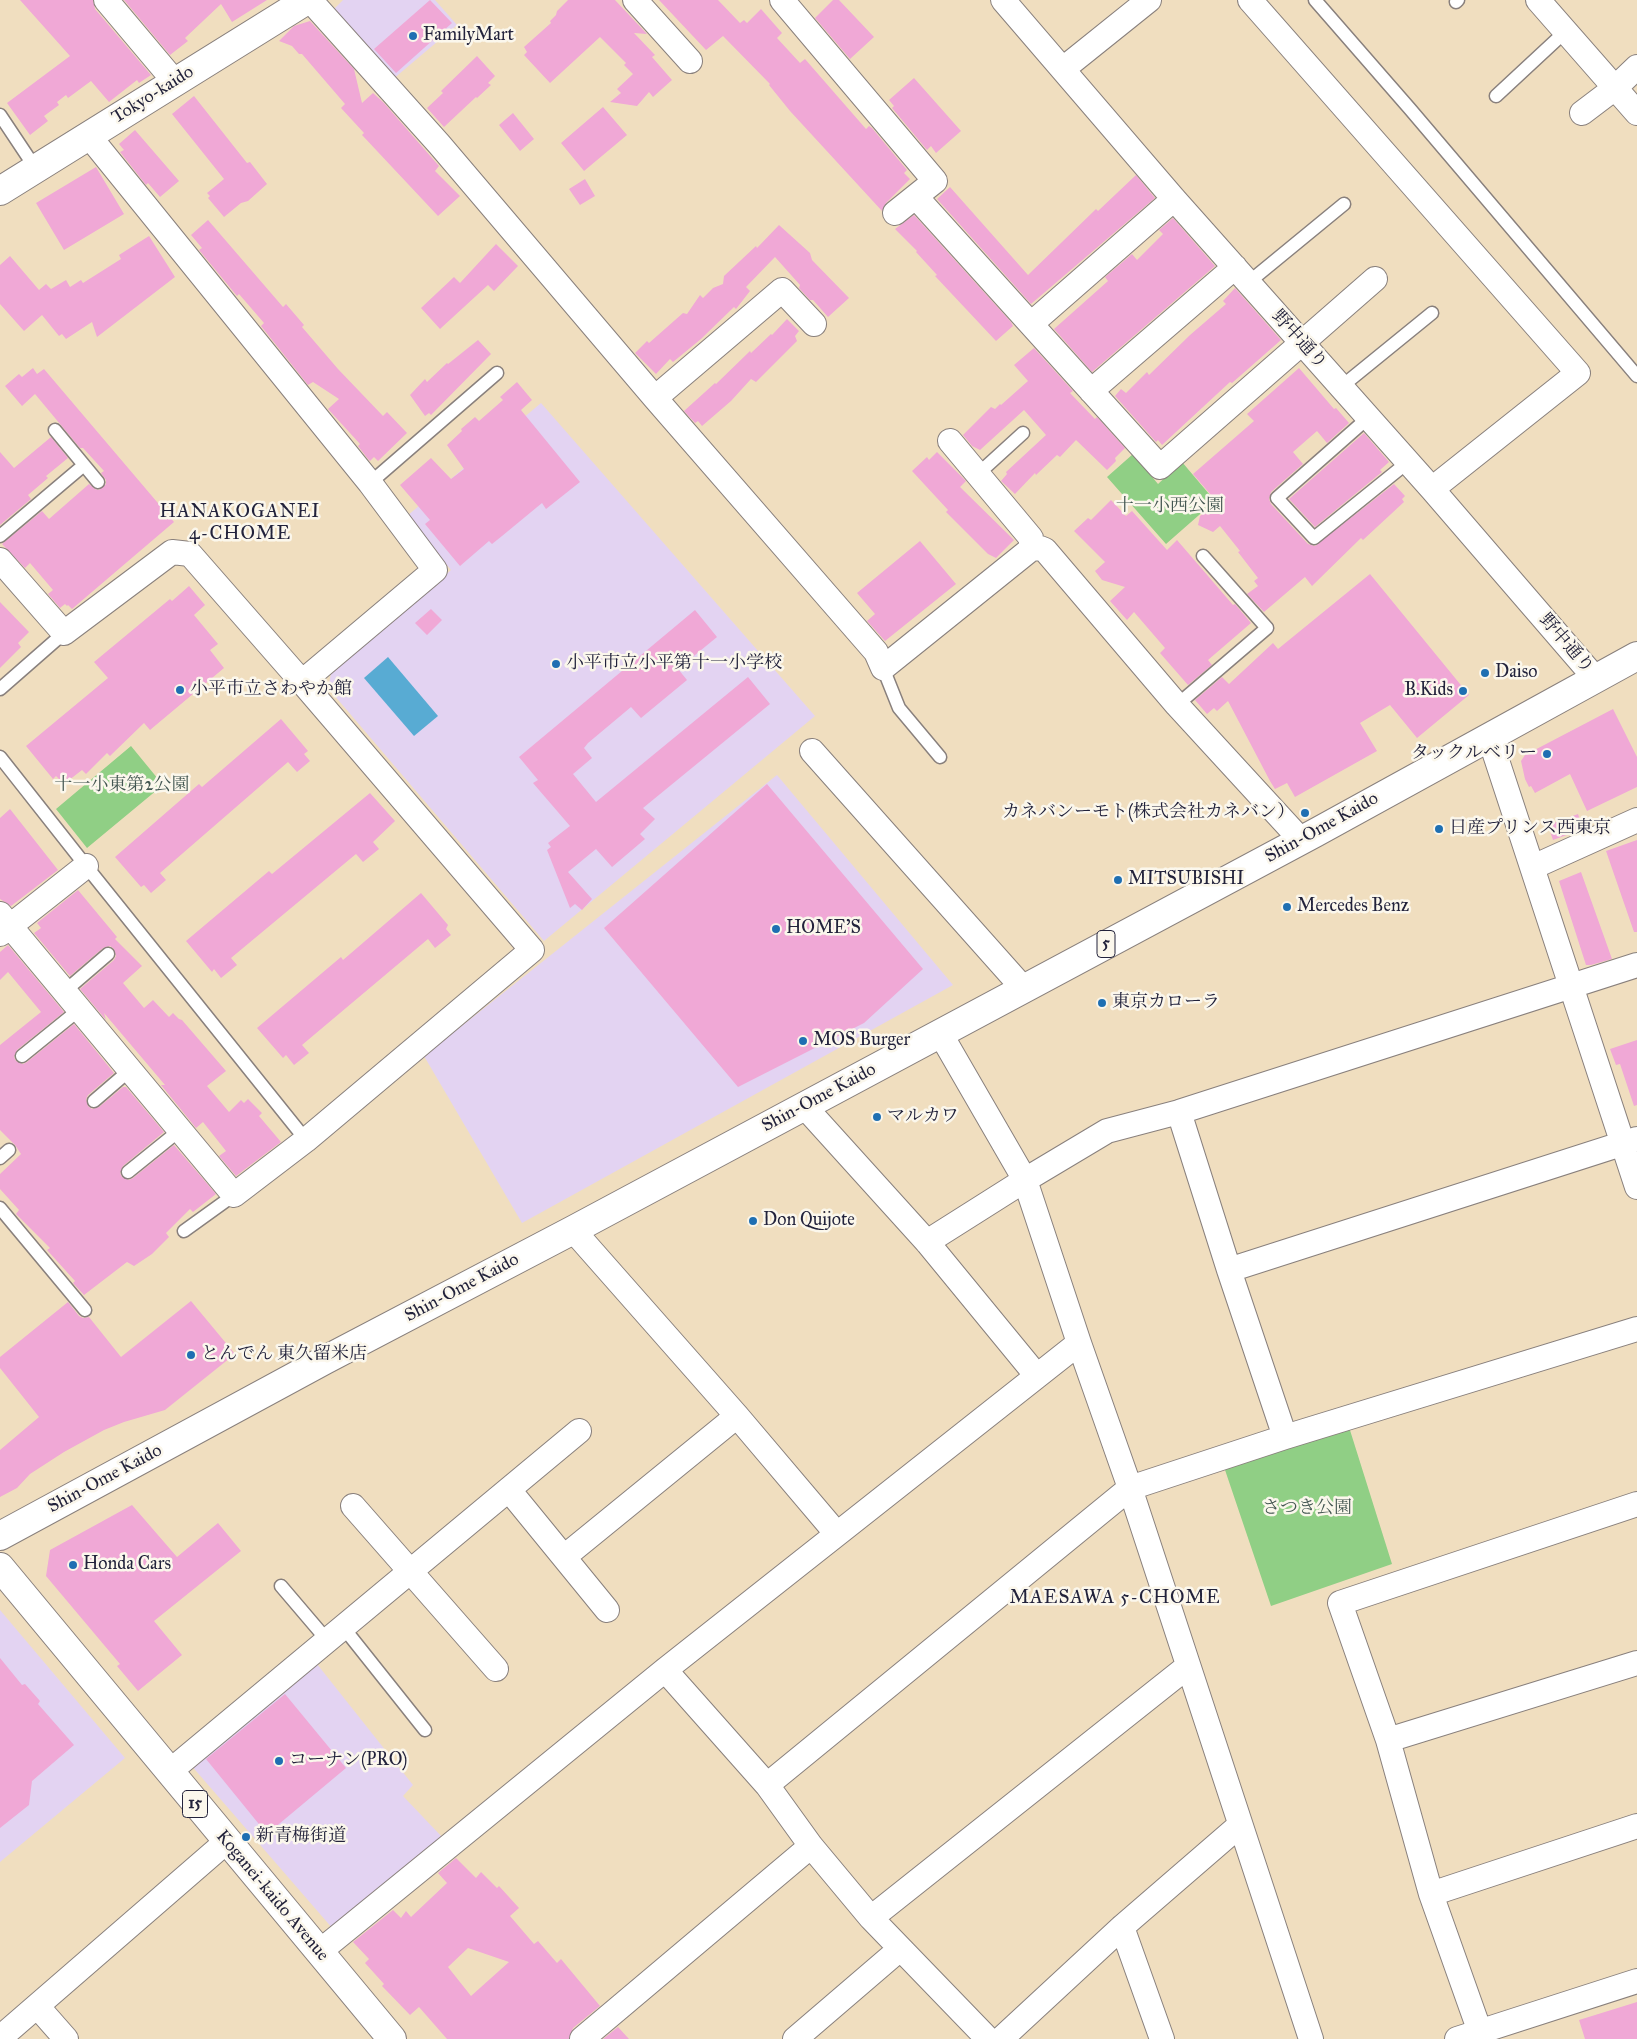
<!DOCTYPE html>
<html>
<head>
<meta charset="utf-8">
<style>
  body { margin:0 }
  canvas { display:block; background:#f0debf }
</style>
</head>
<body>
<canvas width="1637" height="2039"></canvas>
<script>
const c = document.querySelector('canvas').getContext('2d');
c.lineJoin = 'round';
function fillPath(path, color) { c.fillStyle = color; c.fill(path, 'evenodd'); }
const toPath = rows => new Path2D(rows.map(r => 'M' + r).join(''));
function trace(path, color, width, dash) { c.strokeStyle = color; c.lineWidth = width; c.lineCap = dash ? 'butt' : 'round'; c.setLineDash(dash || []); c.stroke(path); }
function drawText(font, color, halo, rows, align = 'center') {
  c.font = font + ' "IM FELL Great Primer","Noto Serif JP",serif'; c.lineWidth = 5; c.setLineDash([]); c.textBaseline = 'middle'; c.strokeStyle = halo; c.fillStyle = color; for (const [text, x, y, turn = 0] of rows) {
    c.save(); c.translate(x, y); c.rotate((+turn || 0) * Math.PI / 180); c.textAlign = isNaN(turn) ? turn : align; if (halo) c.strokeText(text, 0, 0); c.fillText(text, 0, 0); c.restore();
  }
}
fillPath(toPath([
  [343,0,435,0,457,25,392,80,332,11],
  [541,403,815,716,544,941,328,688,331,674,451,570,407,516],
  [777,775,953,985,522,1223,424,1056],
  [0,1610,125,1758,0,1862],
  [317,1664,413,1785,403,1796,443,1838,333,1929,190,1764]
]), '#e3d3f2');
fillPath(toPath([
  [1133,454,1158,484,1182,462,1215,501,1166,544,1107,477],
  [131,746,163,785,87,848,56,809],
  [1349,1427,1392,1564,1271,1606,1224,1467]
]), '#90cf85');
fillPath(toPath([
  [388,657,438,716,414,736,364,678]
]), '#58abd3');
fillPath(toPath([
  [20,0,93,0,95,9,151,75,139,83,137,80,109,102,91,81,68,98,66,95,57,102,59,105,44,116,48,121,30,135,7,103,70,56],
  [124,0,267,0,232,22,221,4,185,38,188,41,170,55],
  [430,0,452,23,396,73,374,49],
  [568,0,615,0,647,34,634,33,655,55,652,57,672,80,653,97,649,92,637,106,610,102,621,93,617,89,633,74,624,65,626,63,600,37,550,83,524,55,527,52,524,47,551,23,550,21,556,15,557,11],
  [659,0,718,0,740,23,744,20,747,23,761,9,782,33,777,38,800,63,805,59,866,129,869,126,872,128,907,170,904,173,910,179,886,203,882,211,790,111,769,85,770,84,723,36,706,50],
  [833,0,839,0,874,37,850,59,815,18],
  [310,21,354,69,362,103,373,93,384,103,439,166,435,171,460,196,438,216,362,135,364,133,341,108,345,104,302,54,299,54,292,46,279,41,294,26],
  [477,56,495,76,488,83,491,85,477,98,476,97,444,127,427,108,443,93,441,91],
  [914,78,961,131,936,153,931,146,927,150,892,108,894,106,889,100],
  [194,96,247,163,250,162,267,184,248,201,241,203,224,217,208,198,210,196,207,193,224,179,172,114],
  [603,107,627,135,584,171,561,143],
  [513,113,534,139,520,151,499,125],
  [135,130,179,181,160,197,148,183,146,185,120,152,124,150,119,144],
  [96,167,124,214,64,250,36,203],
  [1136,175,1155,198,1031,304,937,199,950,187,1028,275,1096,209,1098,211],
  [585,179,595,196,580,205,569,189],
  [914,215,1011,322,1013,326,996,341,935,276,937,275,916,252,917,251,895,229],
  [1173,218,1215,266,1092,372,1054,329,1108,281,1105,277,1132,254,1137,260,1163,234,1159,230],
  [208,220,283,307,286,304,304,325,302,327,338,369,383,416,387,412,407,433,378,461,374,457,370,461,368,459,358,446,360,444,328,409,339,399,313,382,308,385,261,326,264,323,239,294,237,296,199,250,202,248,191,235],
  [779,225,810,253,812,260,849,298,828,317,813,300,810,300,799,288,800,285,775,257,746,287,750,291,736,309,734,307,701,339,673,362,670,359,656,374,635,353,647,341,649,343,683,313,687,314,700,295,703,298,713,288,723,284,724,276,756,246,757,248],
  [149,236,175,277,97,337,92,322,66,339,62,334,59,336,42,315,24,331,0,304,0,265,10,256,39,290,46,284,51,289,66,280,70,287,81,280,83,283,121,259,119,255],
  [496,244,518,266,494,291,488,285,440,329,421,308,454,277,460,283],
  [1235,288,1281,340,1232,383,1230,382,1162,445,1158,440,1156,442,1115,396,1121,389,1126,393,1147,372,1149,375,1190,335,1226,304,1223,301],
  [787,319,799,331,795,336,797,341,756,382,751,379,731,401,702,426,698,421,695,423,684,411,715,383,716,384,750,351,751,353,771,334,772,335],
  [478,340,491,354,431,415,429,413,425,416,410,395,425,379,427,382,447,363,448,364],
  [1034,348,1073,391,1070,393,1095,419,1097,417,1125,448,1115,458,1116,461,1107,470,1076,440,1060,457,1057,455,1036,475,1035,473,1015,494,1001,481,1007,474,1006,472,1046,435,1024,410,980,450,972,446,963,435,991,407,995,409,1000,404,1001,405,1028,381,1014,365],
  [33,368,37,374,44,369,174,522,72,609,68,605,67,606,65,604,60,608,48,594,53,590,30,563,25,568,2,544,42,511,49,519,89,484,95,489,99,490,106,484,106,480,101,473,104,471,83,448,80,448,35,394,22,406,5,386,19,374,22,377],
  [1299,368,1334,409,1336,408,1349,423,1327,443,1317,431,1293,452,1303,464,1271,492,1269,499,1271,504,1308,544,1315,546,1394,484,1405,496,1402,499,1404,502,1363,540,1361,538,1312,586,1305,577,1264,612,1247,594,1258,586,1254,581,1258,578,1238,552,1240,551,1220,526,1213,532,1198,525,1200,516,1217,502,1193,474,1254,421,1247,414],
  [517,382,532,400,521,410,580,482,546,509,542,503,502,536,492,544,489,541,460,566,425,524,430,520,400,485,431,458,451,479,464,469,447,445,462,431,461,429,475,417,479,421,503,400,500,397],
  [1364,433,1389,462,1380,470,1382,472,1315,527,1289,499],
  [51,437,68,458,46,476,48,478,28,495,31,499,0,525,0,452,14,468],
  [937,452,966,481,960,487,1014,540,996,558,988,554,946,512,948,510,912,471,927,457,929,460],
  [1111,500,1126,516,1132,511,1167,550,1177,540,1233,605,1235,604,1251,623,1208,660,1212,665,1188,685,1160,653,1165,648,1134,612,1127,620,1110,601,1125,587,1102,580,1095,571,1105,562,1074,531,1088,518,1091,520],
  [920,541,956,584,885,641,867,621,875,614,857,593],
  [1370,574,1469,695,1417,738,1390,705,1360,723,1377,751,1295,797,1287,783,1275,789,1270,781,1228,701,1217,711,1214,708,1207,714,1195,700,1222,677,1229,684,1273,643,1278,649],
  [189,586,205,605,194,615,218,644,210,650,224,668,150,730,144,723,110,756,107,753,86,774,82,770,64,784,56,776,53,779,26,746,108,678,94,662,170,599,172,601],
  [0,602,29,632,18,643,21,647,0,668],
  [431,609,442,620,427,635,415,623],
  [695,610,717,637,678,669,687,680,641,718,631,707,588,743,584,748,592,758,573,774,596,802,748,677,770,704,643,808,655,819,640,834,645,839,612,867,596,849,568,872,592,899,582,910,575,904,570,908,547,850,551,847,548,843,570,826,533,783,538,780,519,757],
  [1613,709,1637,757,1637,787,1587,811,1570,774,1535,793,1531,786,1529,787,1525,779,1521,761,1525,755],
  [281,719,308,751,304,754,310,761,297,772,288,762,160,873,166,880,151,893,144,885,141,887,115,857,199,784,202,787],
  [767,784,923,969,864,1023,738,1087,604,928],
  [370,793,395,821,373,842,379,849,363,862,356,854,231,958,237,965,221,978,214,969,212,972,186,941,269,871,272,874],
  [10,809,58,870,11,906,0,899,0,818],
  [1578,814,1583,829,1553,840,1548,825],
  [1637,840,1637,932,1634,932,1606,851],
  [1581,872,1612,959,1591,965,1586,965,1559,881],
  [78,890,117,937,115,939,142,966,123,983,144,1008,153,1000,169,1017,173,1013,179,1019,182,1020,226,1071,207,1086,229,1112,241,1100,244,1103,248,1099,262,1113,259,1116,281,1142,236,1176,219,1156,226,1151,203,1122,196,1128,161,1085,165,1085,104,1013,106,1020,80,989,114,960,116,956,114,949,110,946,103,948,70,976,34,933,41,928,37,923],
  [421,893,448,925,446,929,451,935,435,948,428,939,302,1045,309,1053,294,1065,286,1055,283,1058,257,1028,341,957,343,960],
  [8,945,64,1012,17,1050,14,1057,16,1061,23,1064,27,1062,74,1024,114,1073,88,1095,86,1099,88,1106,92,1109,99,1107,123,1087,126,1087,164,1132,123,1166,120,1173,122,1177,129,1180,133,1178,174,1145,216,1194,193,1212,190,1209,166,1233,169,1237,152,1254,134,1266,127,1262,84,1295,73,1283,75,1281,47,1250,50,1248,16,1214,19,1210,0,1189,0,1174,21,1154,15,1145,0,1130,0,1045,41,1012,8,972,0,980,0,952],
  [1637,1040,1637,1105,1634,1106,1620,1064,1616,1065,1610,1049],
  [191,1301,235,1354,165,1410,124,1422,104,1430,64,1452,30,1474,17,1488,0,1497,0,1450,39,1417,0,1368,0,1357,68,1302,79,1316,83,1318,89,1317,121,1357],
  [132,1505,177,1557,218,1523,241,1551,154,1621,182,1655,138,1691,117,1666,120,1664,46,1576,50,1550],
  [0,1658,22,1685,25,1684,40,1701,38,1704,74,1745,32,1781,29,1805,0,1828],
  [285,1694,346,1768,267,1834,206,1759],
  [456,1858,476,1878,481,1872,497,1888,499,1886,519,1908,510,1916,534,1944,538,1941,557,1963,561,1959,600,2006,573,2028,569,2039,447,2039,419,2007,410,2015,382,1986,384,1984,365,1963,369,1959,353,1942,393,1910,401,1918,406,1911,411,1917,447,1883,438,1873],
  [468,1948,509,1962,471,1996,448,1967],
  [1637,2002,1637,2039,1585,2039,1579,2020],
  [618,2027,629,2039,603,2039]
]), '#f0a8d6');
const service = toPath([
  [1315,0,1410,109,1637,376],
  [1456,2,1458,0],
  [1496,96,1566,31],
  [0,115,36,169],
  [1249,282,1344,204],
  [1341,387,1432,313],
  [1369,417,1277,498,1314,538,1408,462],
  [55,430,98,482],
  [978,474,1023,433],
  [370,483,497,373],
  [0,536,84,465],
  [883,668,899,708,940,757],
  [0,689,64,633],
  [1177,705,1267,628,1203,556],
  [0,757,86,866,306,1140],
  [65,991,108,954],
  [22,1056,80,1009],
  [94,1101,130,1070],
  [0,1158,9,1150],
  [128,1172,180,1130],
  [0,1208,85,1310],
  [184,1231,234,1195],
  [281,1586,327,1640],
  [343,1627,425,1730]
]);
const minor = toPath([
  [106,0,175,82],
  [310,0,439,144,655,398,876,652,883,668,1031,549,1040,548,1045,550,1177,705,1301,840],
  [635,0,690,61],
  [782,0,935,181,895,213],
  [1003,0,1174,199,1432,489,1595,678],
  [1250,0,1578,373,1432,489],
  [1538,0,1637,113],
  [1063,69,1149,0],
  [1582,113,1615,88,1637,67],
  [916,197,1160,467,1375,279],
  [1031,324,1174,199],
  [1091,391,1235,267],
  [655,398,782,290,814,324],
  [950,441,1031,538,1031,549],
  [0,560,64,633,172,552,190,554,302,682],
  [1489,736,1637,1187],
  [812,751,1023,988],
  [1533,867,1637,820],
  [0,914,234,1195,306,1140,532,950,302,682,435,570,370,483,89,136],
  [0,934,86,866],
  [940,1033,1025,1180,1079,1343,1130,1488,1311,2039],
  [804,1106,927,1242,1037,1376],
  [1179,1112,1229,1270,1285,1437],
  [573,1230,737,1416,837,1534],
  [927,1242,1025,1180,1107,1131,1179,1112,1637,965],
  [1229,1270,1637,1139],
  [509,1490,607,1610],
  [353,1506,496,1669],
  [564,1557,737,1416],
  [665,1670,767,1785,811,1846,871,1918,988,2039],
  [1388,1740,1637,1663],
  [169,1772,579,1431],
  [767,1785,1130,1488,1285,1437,1637,1329],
  [1431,1894,1637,1826],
  [871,1918,1187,1667],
  [1122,1927,1162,2039],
  [319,1952,665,1670,1079,1343],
  [37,2006,66,2039],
  [1480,2032,1431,1894,1388,1740,1340,1603,1637,1504],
  [0,2038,226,1842],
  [582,2039,811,1846],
  [795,2039,900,1949],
  [1001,2039,1122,1927,1240,1825],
  [1457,2039,1637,1981]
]);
const secondary = toPath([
  [0,191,307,0]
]);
const primary = toPath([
  [0,1536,325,1360,573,1230,1315,833,1637,656],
  [0,1567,392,2039]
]);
trace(service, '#89807d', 15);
trace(minor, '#89807d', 26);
trace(secondary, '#89807d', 30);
trace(primary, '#89807d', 30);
trace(service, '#fff', 12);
trace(minor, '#fff', 24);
trace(secondary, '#fff', 28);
trace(primary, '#fff', 28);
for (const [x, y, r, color] of [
  [413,36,5,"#1f6fb2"],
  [556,664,5,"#1f6fb2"],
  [1485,673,5,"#1f6fb2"],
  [180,690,5,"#1f6fb2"],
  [1463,691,5,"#1f6fb2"],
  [1547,754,5,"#1f6fb2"],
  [1305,813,5,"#1f6fb2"],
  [1439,829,5,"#1f6fb2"],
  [1118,880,5,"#1f6fb2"],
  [1287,907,5,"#1f6fb2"],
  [776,929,5,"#1f6fb2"],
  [1102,1003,5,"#1f6fb2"],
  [803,1041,5,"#1f6fb2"],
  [877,1117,5,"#1f6fb2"],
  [753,1221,5,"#1f6fb2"],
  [191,1355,5,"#1f6fb2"],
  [73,1565,5,"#1f6fb2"],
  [279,1761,5,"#1f6fb2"],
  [246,1837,5,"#1f6fb2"]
]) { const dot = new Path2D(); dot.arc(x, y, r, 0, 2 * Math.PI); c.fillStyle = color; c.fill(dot); trace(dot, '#fbf7ec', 2); }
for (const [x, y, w] of [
  [1106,944,18],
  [195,1804,25]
]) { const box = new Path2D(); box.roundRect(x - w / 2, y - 13.5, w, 27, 4); c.fillStyle = '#fbf7ec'; c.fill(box); trace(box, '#22223b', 1); }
drawText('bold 16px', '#22223b', null, [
  ["5",1106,944],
  ["15",195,1804]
]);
drawText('18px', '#22223b', '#fbf7ec', [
  ["FamilyMart",423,36],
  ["小平市立小平第十一小学校",566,664],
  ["Daiso",1495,673],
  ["小平市立さわやか館",190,690],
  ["B.Kids",1453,691,"right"],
  ["タックルベリー",1537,754,"right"],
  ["カネバンーモト(株式会社カネバン）",1295,813,"right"],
  ["日産プリンス西東京",1449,829],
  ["MITSUBISHI",1128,880],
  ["Mercedes Benz",1297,907],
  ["HOME'S",786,929],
  ["東京カローラ",1112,1003],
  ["MOS Burger",813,1041],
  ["マルカワ",887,1117],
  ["Don Quijote",763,1221],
  ["とんでん 東久留米店",201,1355],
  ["Honda Cars",83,1565],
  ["コーナン(PRO)",289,1761],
  ["新青梅街道",256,1837]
], 'left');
drawText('18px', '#22223b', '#fbf7ec', [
  ["Tokyo-kaido",153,95,-32],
  ["野中通り",1299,340,48],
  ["野中通り",1566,644,49],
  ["Shin-Ome Kaido",1322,828,-29],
  ["Shin-Ome Kaido",819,1098,-28],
  ["Shin-Ome Kaido",462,1288,-28],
  ["Shin-Ome Kaido",105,1479,-28],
  ["Koganei-kaido Avenue",272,1896,50]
]);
drawText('18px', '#435651', '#fbf7ec', [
  ["十一小西公園",1170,507],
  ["十一小東第2公園",122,786],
  ["さつき公園",1307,1509]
]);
c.letterSpacing = '1px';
drawText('19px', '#22223b', '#fbf7ec', [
  ["HANAKOGANEI",240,512],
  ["4-CHOME",240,534],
  ["MAESAWA 5-CHOME",1115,1598]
]);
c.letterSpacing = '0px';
</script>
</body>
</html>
